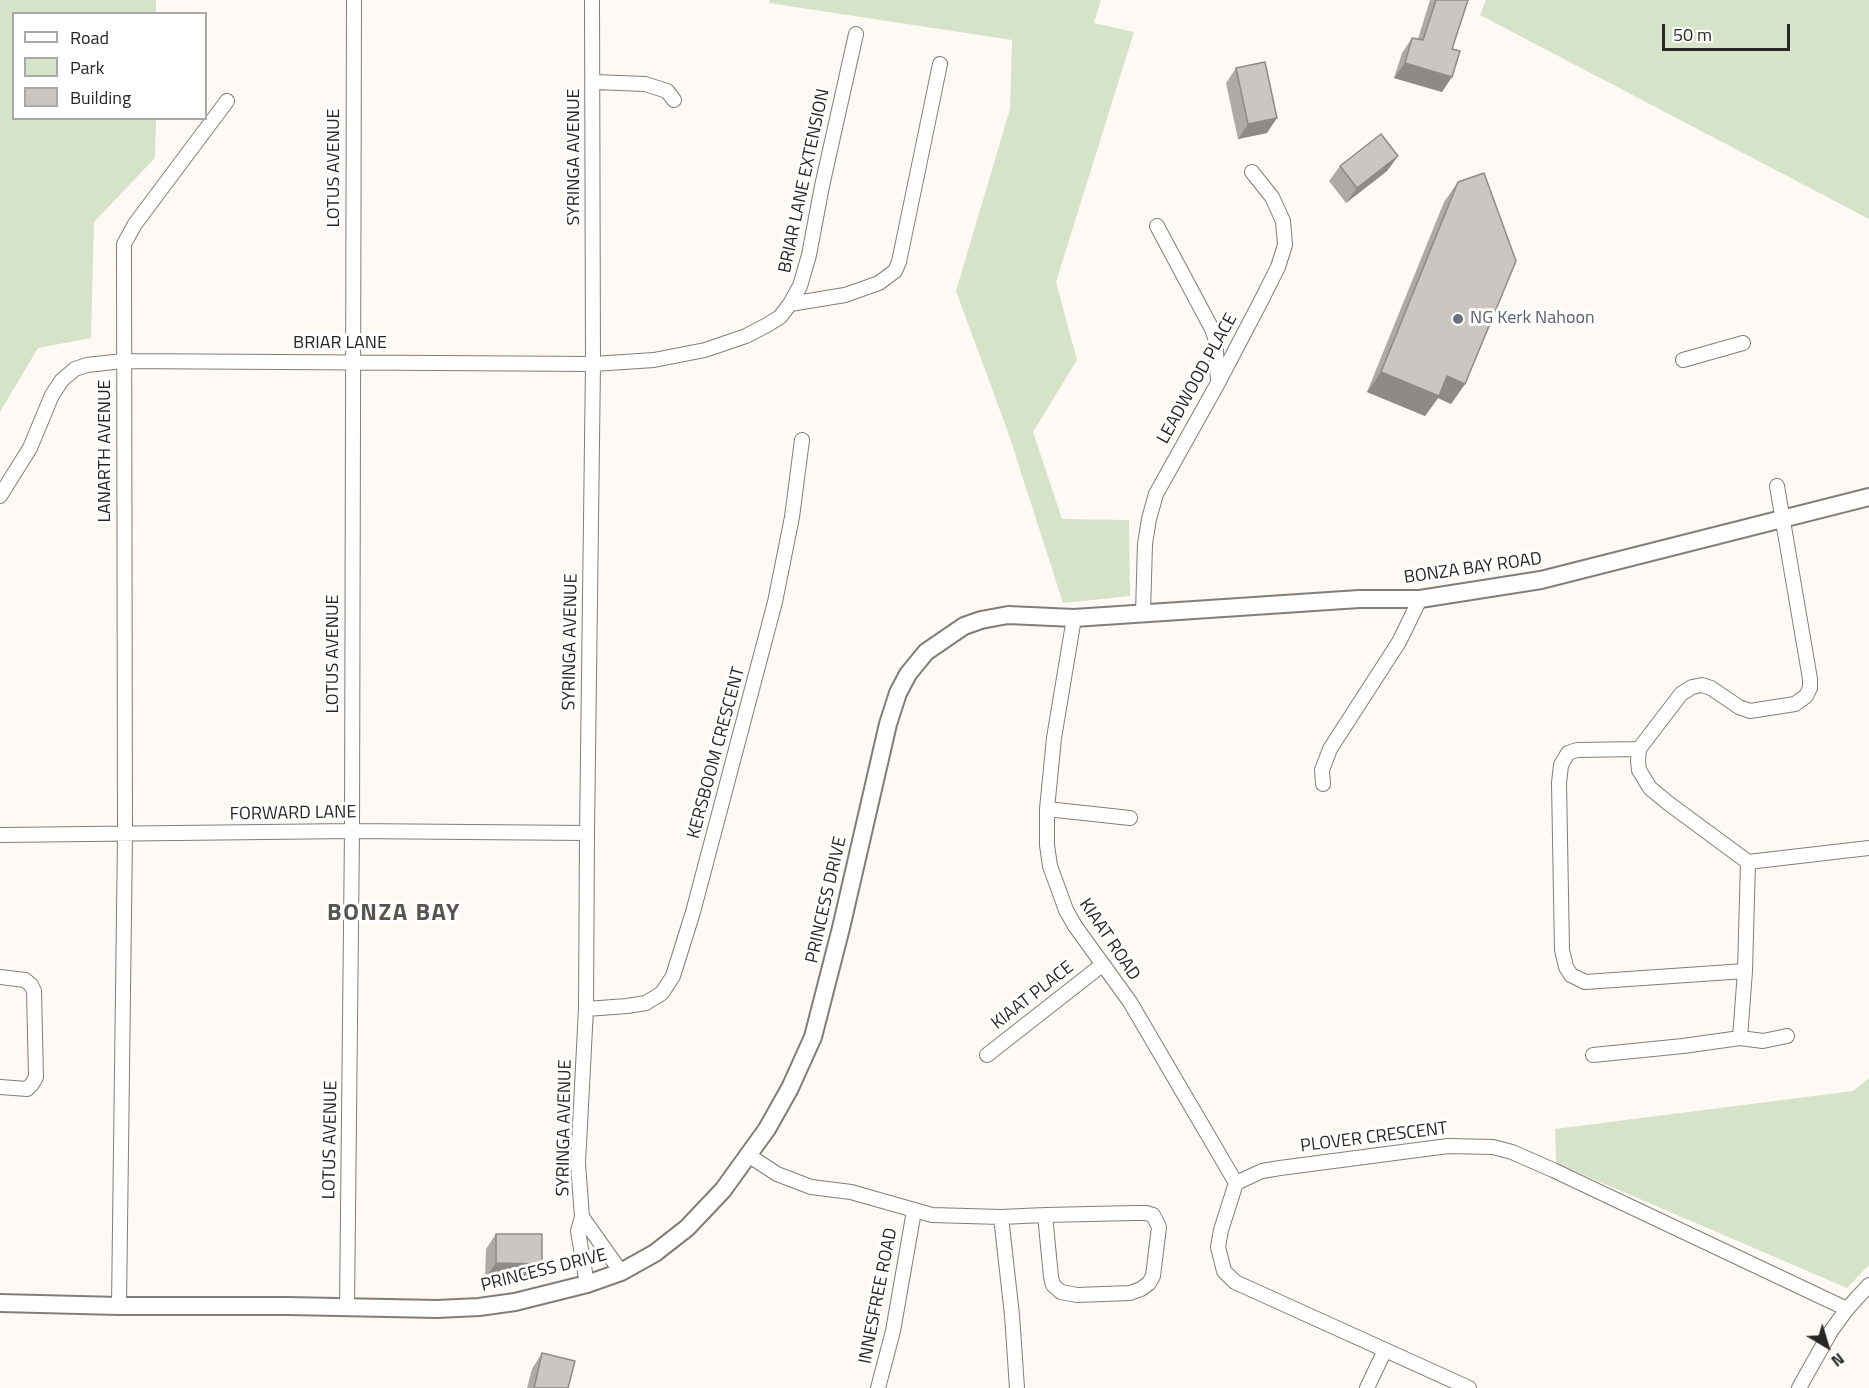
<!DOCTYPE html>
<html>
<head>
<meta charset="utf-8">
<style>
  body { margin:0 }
  #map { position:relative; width:1869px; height:1388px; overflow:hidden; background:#fef9f4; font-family:"Titillium Web",sans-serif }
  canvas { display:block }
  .legend { position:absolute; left:12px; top:12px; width:195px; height:108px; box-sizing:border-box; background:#fff; border:2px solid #a9a9a8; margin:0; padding:8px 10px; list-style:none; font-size:18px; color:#282725 }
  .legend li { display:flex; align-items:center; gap:12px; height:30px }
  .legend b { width:30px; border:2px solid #a9a9a8 }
  .north { position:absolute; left:1797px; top:1316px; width:60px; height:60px; -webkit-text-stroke:4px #fff; paint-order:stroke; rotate:142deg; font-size:16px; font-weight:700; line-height:24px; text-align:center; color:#282725 }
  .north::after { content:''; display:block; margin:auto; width:21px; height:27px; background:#282725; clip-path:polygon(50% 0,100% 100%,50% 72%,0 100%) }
  .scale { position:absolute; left:1662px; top:24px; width:128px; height:27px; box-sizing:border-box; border:3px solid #282725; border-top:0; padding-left:8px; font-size:18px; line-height:21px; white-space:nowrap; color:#282725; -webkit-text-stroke:4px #fff; paint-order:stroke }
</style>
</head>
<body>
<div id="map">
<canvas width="1869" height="1388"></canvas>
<ul class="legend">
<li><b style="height:8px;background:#fff"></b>Road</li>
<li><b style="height:16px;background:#d5e3c8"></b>Park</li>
<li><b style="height:16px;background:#cbc6c1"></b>Building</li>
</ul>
<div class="north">N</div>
<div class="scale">50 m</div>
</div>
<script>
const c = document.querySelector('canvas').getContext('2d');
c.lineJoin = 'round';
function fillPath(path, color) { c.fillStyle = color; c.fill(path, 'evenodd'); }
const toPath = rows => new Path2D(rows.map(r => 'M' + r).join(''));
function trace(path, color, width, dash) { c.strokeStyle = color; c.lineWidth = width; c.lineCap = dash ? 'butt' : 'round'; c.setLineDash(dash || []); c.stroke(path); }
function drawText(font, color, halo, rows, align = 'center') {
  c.font = font + ' "Titillium Web",sans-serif'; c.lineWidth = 6; c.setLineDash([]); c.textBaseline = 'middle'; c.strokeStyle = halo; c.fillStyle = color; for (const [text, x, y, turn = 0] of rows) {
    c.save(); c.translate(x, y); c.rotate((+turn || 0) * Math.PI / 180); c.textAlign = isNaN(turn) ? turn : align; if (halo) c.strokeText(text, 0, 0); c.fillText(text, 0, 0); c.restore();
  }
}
fillPath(toPath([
  [0,0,156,0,156,13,14,14,14,118,156,119,155,158,94,222,91,338,38,348,0,412],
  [770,0,1101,0,1094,23,1134,32,1056,282,1077,360,1033,432,1062,519,1129,520,1130,596,1063,603,1008,432,956,291,1010,109,1012,40,769,3],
  [1486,0,1869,0,1869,219,1480,15],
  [1869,1078,1869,1265,1847,1288,1556,1163,1555,1129,1853,1091]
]), '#d5e3c8');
const minor = toPath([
  [594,82,645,84,667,91,674,100],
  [1157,226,1212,329,1215,337,1218,381],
  [790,304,845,295,879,283,895,271,899,262,940,64],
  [1683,360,1743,343],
  [1777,486,1810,679,1810,688,1806,696,1795,704,1750,711,1739,707,1711,688,1702,685,1692,687,1681,694,1639,749,1638,761,1639,770,1650,788,1668,803,1748,862,1869,848],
  [0,496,30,448,52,395,62,380,75,369,87,365,123,361,593,364,654,360,705,350,746,336,767,325,780,317,790,304,800,286,809,255,822,186,856,34],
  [1143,613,1145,544,1149,519,1156,494,1218,383,1262,299,1278,267,1285,245,1283,221,1272,197,1252,172],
  [1074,618,1054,738,1047,809,1047,845,1050,866,1066,910,1075,926,1130,1002,1236,1183],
  [1639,749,1577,750,1568,753,1561,765,1559,783,1562,950,1566,967,1571,975,1585,982,1745,971],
  [1323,784,1322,770,1330,749,1399,642,1420,599],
  [1047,809,1130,818],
  [0,835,352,831,587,833],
  [0,977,25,980,31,985,34,991,36,1077,32,1084,27,1089,0,1087],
  [586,1009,627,1006,646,1003,662,993,673,976,693,912,775,602,792,517,802,440],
  [1740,1038,1763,1041,1787,1036],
  [987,1055,1102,965],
  [1593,1055,1683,1046,1740,1038,1745,971,1748,862],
  [748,1155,777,1174,811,1187,851,1192,932,1215,1001,1217,1012,1315,1017,1388],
  [582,1217,621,1272],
  [1001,1217,1045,1215,1135,1213,1146,1213,1153,1215,1159,1227,1153,1276,1149,1283,1141,1289,1130,1293,1077,1295,1061,1292,1053,1285,1051,1277,1045,1215],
  [587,1284,578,1231,582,1217,578,1163,586,1009,587,833,593,364,592,0],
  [119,1306,125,835,124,244,135,224,227,101],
  [347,1308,352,831,354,0],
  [878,1388,893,1331,914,1211],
  [1367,1388,1385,1350],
  [1469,1388,1235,1282,1224,1271,1218,1247,1221,1230,1236,1183,1262,1171,1280,1168,1448,1146,1493,1147,1512,1152,1553,1170,1847,1309],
  [1799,1388,1831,1331,1847,1309,1869,1285]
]);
const tertiary = toPath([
  [0,1303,119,1306,288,1306,437,1309,479,1307,515,1302,587,1284,621,1272,655,1253,687,1228,723,1190,767,1129,790,1088,813,1037,841,928,888,724,898,693,908,674,926,652,964,626,981,620,1008,615,1074,618,1359,599,1420,599,1541,580,1869,497]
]);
trace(minor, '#827d79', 16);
trace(tertiary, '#827d79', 20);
trace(minor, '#fff', 14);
trace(tertiary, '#fff', 16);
fillPath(toPath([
  [1430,0,1468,0,1452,49,1442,92,1394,78,1402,53,1412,38,1418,39],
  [1236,68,1267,133,1238,139,1226,83],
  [1398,156,1387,171,1346,203,1329,181,1340,166],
  [1458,182,1465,384,1451,404,1438,398,1425,416,1367,392,1444,202],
  [496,1234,542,1264,531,1279,485,1278,486,1249],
  [542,1353,568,1388,527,1388,532,1369]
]), '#afaaa6');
fillPath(toPath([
  [1405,63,1452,77,1442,92,1394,78],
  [1277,118,1267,133,1238,139,1248,124],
  [1398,156,1387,171,1346,203,1357,188],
  [1381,372,1447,376,1465,384,1451,404,1438,398,1425,416,1367,392],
  [496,1263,542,1264,531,1279,485,1278]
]), '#8e8b87');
const building = toPath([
  [1436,0,1468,0,1452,49,1460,51,1452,77,1405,63,1412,38,1423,40,1436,0],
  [1265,62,1277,118,1248,124,1236,68,1265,62],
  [1381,134,1398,156,1357,188,1340,166,1381,134],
  [1484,173,1516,261,1465,384,1447,376,1439,396,1381,372,1458,182,1484,173],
  [496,1234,542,1234,542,1264,496,1263,496,1234],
  [542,1353,575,1361,568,1388,534,1388,542,1353]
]);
fillPath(building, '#cbc6c1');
trace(building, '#8e8b87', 1.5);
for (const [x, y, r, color] of [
  [1458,319,6,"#6b7280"]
]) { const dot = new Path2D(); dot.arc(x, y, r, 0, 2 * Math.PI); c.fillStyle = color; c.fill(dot); trace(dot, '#fff', 2); }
drawText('18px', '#282725', '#fff', [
  ["SYRINGA AVENUE",575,157,-90],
  ["LOTUS AVENUE",335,168,-90],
  ["BRIAR LANE EXTENSION",805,181,-78],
  ["BRIAR LANE",340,344],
  ["LEADWOOD PLACE",1198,379,-61],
  ["LANARTH AVENUE",106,451,-90],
  ["BONZA BAY ROAD",1473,569,-8],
  ["SYRINGA AVENUE",571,642,-89],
  ["LOTUS AVENUE",334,654,-90],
  ["KERSBOOM CRESCENT",717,753,-75],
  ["FORWARD LANE",293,814,-1],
  ["PRINCESS DRIVE",827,900,-77],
  ["KIAAT ROAD",1109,940,56],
  ["KIAAT PLACE",1033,996,-38],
  ["SYRINGA AVENUE",565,1128,-89],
  ["PLOVER CRESCENT",1374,1138,-7],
  ["LOTUS AVENUE",331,1140,-89],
  ["PRINCESS DRIVE",544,1271,-14],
  ["INNESFREE ROAD",879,1296,-79]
]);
drawText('18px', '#5b616d', '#fff', [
  ["NG Kerk Nahoon",1470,319]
], 'left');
c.letterSpacing = '1.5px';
drawText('bold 24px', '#585450', '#fff', [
  ["BONZA BAY",394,914]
]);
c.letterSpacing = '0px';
</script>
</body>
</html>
